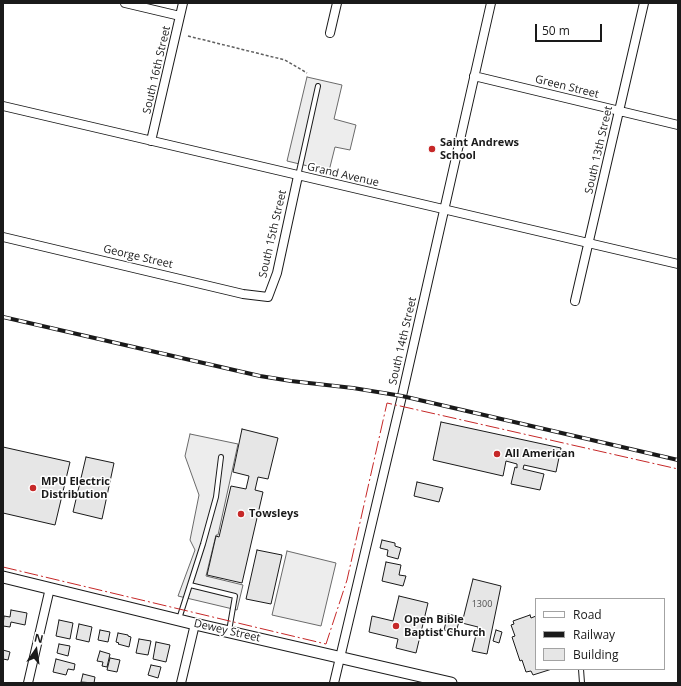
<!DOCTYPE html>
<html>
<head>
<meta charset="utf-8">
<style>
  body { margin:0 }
  #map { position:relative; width:681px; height:686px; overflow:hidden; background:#fff; font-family:"Open Sans",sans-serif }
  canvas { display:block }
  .frame { position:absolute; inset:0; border:4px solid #1a1a1a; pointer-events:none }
  .legend { position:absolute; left:535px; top:598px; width:130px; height:72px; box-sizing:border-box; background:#fff; border:1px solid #a3a3a3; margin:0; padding:5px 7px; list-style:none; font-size:12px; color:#1a1a1a }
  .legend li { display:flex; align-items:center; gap:8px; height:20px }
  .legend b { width:20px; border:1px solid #a3a3a3 }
  .north { position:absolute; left:16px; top:630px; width:40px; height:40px; -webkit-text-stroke:3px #fff; paint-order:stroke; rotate:13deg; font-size:11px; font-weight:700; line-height:16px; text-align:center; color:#1a1a1a }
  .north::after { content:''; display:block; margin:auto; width:14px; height:18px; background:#1a1a1a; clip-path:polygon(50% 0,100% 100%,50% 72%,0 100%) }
  .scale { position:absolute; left:535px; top:24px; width:67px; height:18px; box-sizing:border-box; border:2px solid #1a1a1a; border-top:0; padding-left:5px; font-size:12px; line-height:14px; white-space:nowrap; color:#1a1a1a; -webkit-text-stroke:3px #fff; paint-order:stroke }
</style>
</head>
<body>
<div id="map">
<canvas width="681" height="686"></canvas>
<div class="frame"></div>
<ul class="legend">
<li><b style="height:5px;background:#fff"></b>Road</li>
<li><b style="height:5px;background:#1a1a1a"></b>Railway</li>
<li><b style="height:11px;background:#e6e6e6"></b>Building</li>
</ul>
<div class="north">N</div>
<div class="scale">50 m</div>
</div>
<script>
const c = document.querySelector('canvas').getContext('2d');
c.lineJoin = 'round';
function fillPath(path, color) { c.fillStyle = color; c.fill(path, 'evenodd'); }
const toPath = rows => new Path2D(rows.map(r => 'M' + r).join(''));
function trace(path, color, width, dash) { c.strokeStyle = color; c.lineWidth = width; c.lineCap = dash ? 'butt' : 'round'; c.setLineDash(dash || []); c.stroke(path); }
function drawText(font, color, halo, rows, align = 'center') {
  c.font = font + ' "Open Sans",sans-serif'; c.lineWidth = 3; c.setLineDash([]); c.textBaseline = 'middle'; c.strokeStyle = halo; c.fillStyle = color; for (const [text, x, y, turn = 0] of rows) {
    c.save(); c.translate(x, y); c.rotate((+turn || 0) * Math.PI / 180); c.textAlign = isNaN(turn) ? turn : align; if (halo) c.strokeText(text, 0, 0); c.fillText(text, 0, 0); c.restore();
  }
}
const built = toPath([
  [307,77,342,85,334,119,356,125,350,150,335,147,329,171,287,161,307,77],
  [190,434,238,444,218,535,216,535,206,576,243,585,237,610,178,596,195,550,190,540,199,495,185,456,190,434],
  [287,551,336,563,321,626,272,615,287,551]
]);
fillPath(built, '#ededed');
trace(built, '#6a6a6a', 1);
const building = toPath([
  [441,422,561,448,556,472,524,465,523,469,544,474,540,490,511,484,515,467,517,468,517,464,506,461,503,476,433,460,441,422],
  [242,429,278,438,268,479,258,477,255,490,263,492,242,583,207,575,216,536,219,537,231,486,246,489,249,476,233,472,242,429],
  [3,447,70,462,55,525,3,513,3,447],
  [86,457,114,463,102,519,73,512,86,457],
  [417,482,443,488,439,502,414,496,417,482],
  [382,540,395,543,395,546,401,548,398,559,387,556,388,550,380,548,382,540],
  [257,550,282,555,271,604,246,599,257,550],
  [386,562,401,565,399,575,406,576,403,586,382,581,386,562],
  [473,579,501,586,487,654,472,651,478,627,462,623,473,579],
  [399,596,428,603,416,653,396,648,398,639,369,632,372,616,393,621,399,596],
  [11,610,27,613,25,625,11,622,10,627,3,626,4,616,10,617,11,610],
  [448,614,460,617,456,633,444,630,448,614],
  [530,615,531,618,536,616,536,669,552,669,533,675,531,671,526,672,522,660,520,661,512,637,515,636,511,625,514,624,513,621,530,615],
  [59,620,73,623,70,639,56,636,59,620],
  [79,624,92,627,89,642,76,639,79,624],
  [100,630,110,632,108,642,98,640,100,630],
  [496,630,502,632,499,643,493,641,496,630],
  [118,633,128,635,128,636,131,637,129,647,118,644,119,643,116,642,118,633],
  [139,639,151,641,148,655,136,653,139,639],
  [156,642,170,645,166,662,153,659,156,642],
  [59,644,70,646,68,656,57,653,59,644],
  [3,650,10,652,8,660,3,659,3,650],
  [100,651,110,654,107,667,102,666,103,662,97,661,100,651],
  [110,658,120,660,117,672,107,670,110,658],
  [56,659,75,664,74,670,68,669,66,675,53,672,56,659],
  [151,665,161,667,158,678,148,675,151,665],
  [83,674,95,677,94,683,81,682,83,674]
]);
fillPath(building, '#e6e6e6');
trace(building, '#1a1a1a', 1);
const lane = toPath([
  [298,176,318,86],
  [190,585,235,596,229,631],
  [179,619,203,544,216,497,221,457],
  [581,669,582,683]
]);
const street = toPath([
  [125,3,180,16],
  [330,33,337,3],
  [474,76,678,125],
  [3,106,678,264],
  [151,141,183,3],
  [3,237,243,294,268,297,277,273,298,176],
  [575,301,644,3],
  [28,683,50,588],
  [181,683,195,624],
  [334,683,402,396,491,3]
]);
const secondary = toPath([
  [3,577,195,624,451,683]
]);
trace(lane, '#1a1a1a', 6);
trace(street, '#1a1a1a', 10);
trace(secondary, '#1a1a1a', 13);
trace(toPath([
  [188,36,285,60,307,73]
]), '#5f5f5f', 1.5, [3, 2]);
trace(lane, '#fff', 4);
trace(street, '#fff', 8);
trace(secondary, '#fff', 11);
const rail = toPath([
  [3,317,260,376,291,381,353,388,402,396,678,460]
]);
trace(rail, '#1a1a1a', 4);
trace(rail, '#fff', 2.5, [8]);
trace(toPath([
  [3,567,326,644,347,580,387,403,678,469]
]), '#c62828', 1, [14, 3, 2, 3]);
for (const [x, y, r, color] of [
  [432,149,4,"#c62828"],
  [497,454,4,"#c62828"],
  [33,488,4,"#c62828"],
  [241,514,4,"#c62828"],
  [396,626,4,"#c62828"]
]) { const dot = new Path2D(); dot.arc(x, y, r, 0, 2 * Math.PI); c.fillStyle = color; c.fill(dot); trace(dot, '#fff', 1.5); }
drawText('9px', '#4d4d4d', null, [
  ["1300",482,604]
]);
drawText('11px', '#1a1a1a', '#fff', [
  ["South 16th Street",157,70,-77],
  ["Green Street",567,87,14],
  ["South 13th Street",599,150,-77],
  ["Grand Avenue",343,175,13],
  ["South 15th Street",273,234,-77],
  ["George Street",138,257,13],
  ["South 14th Street",403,341,-77],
  ["Dewey Street",227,631,13]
]);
drawText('bold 11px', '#1a1a1a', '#fff', [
  ["Saint Andrews",440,143],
  ["School",440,156],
  ["All American",505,454],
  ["MPU Electric",41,482],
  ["Distribution",41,495],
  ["Towsleys",249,514],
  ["Open Bible",404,620],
  ["Baptist Church",404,633]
], 'left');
</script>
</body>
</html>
